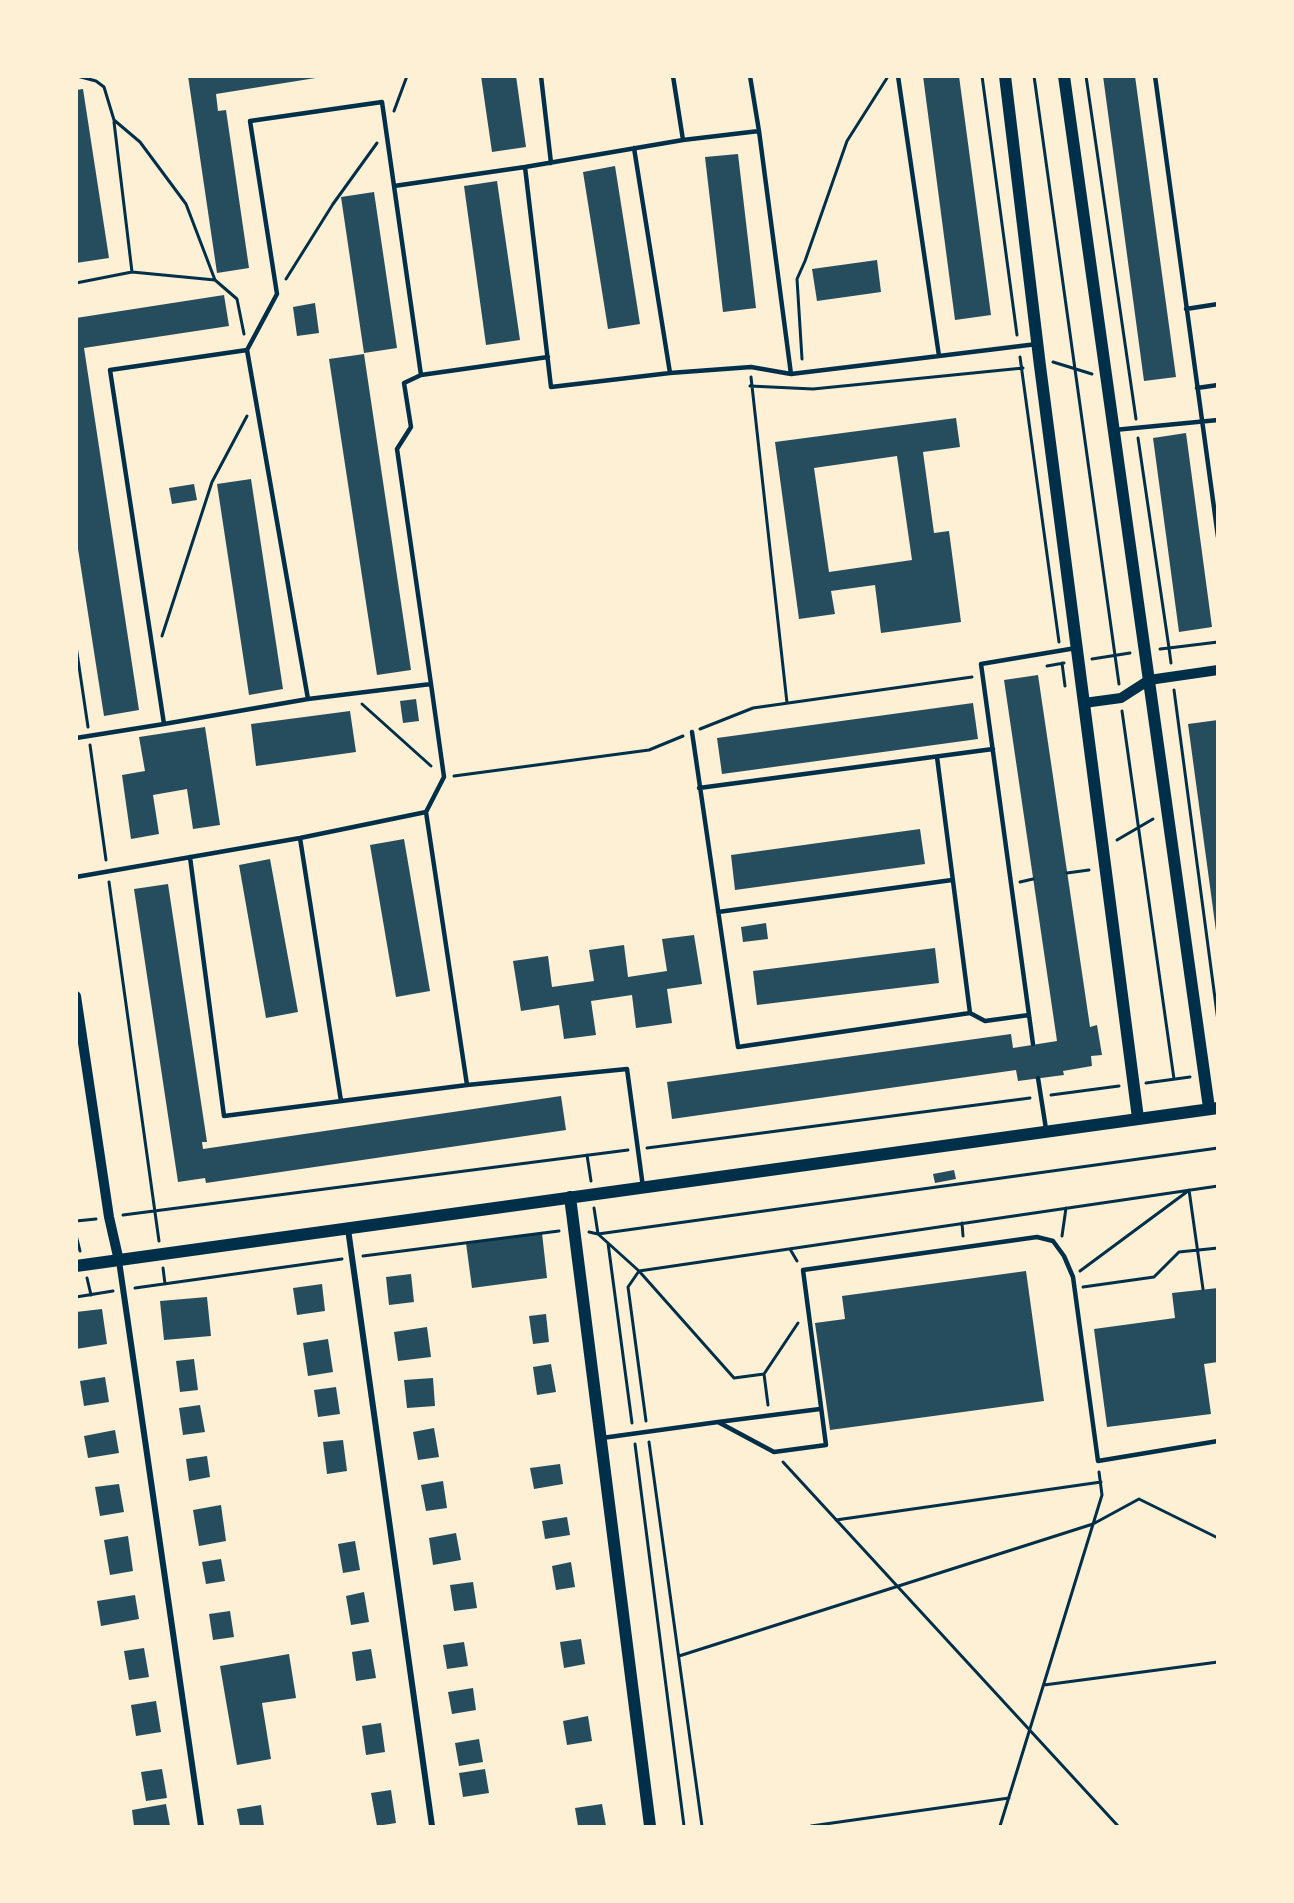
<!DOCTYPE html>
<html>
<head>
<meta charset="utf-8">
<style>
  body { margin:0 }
  #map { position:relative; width:1294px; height:1903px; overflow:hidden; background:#fdf0d5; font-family:"Fira Sans Condensed",sans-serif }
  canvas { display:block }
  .frame { position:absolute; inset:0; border:78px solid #fdf0d5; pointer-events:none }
</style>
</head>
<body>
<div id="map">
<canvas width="1294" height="1903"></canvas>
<div class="frame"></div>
</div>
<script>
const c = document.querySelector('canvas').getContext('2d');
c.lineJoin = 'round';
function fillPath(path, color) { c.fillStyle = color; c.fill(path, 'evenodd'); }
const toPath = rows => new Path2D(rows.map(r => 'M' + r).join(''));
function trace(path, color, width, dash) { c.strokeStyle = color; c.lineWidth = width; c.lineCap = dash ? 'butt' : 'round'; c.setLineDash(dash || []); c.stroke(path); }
fillPath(toPath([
  [188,76,328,76,216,94,218,111,226,110,249,268,217,273],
  [481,76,516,76,526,147,492,152],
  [923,76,959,76,991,315,955,320],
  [1103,76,1135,76,1176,377,1144,381],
  [83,89,109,258,76,263,76,90],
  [738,154,756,308,723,312,705,157],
  [615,166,640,324,608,329,583,172],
  [497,181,520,340,486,345,464,186],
  [374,192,397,348,364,353,341,197],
  [877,260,881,292,817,301,812,269],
  [224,295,229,326,84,348,139,710,104,716,76,536,76,318],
  [315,303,319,333,297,336,293,307],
  [364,354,411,670,377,675,329,359],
  [956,418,960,447,923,452,934,533,949,531,961,622,881,633,875,585,831,591,835,614,799,619,775,442],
  [897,456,912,560,829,572,814,468],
  [1186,433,1212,627,1179,632,1153,438],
  [251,479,283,689,249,695,217,484],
  [194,484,197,500,172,504,169,488],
  [1038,675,1090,1027,1097,1025,1102,1055,1091,1056,1092,1066,1063,1071,1064,1075,1018,1081,1016,1070,672,1119,667,1082,1011,1034,1013,1048,1057,1041,1004,680],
  [416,699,419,721,403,723,400,701],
  [973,703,978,739,722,774,717,738],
  [350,711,356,752,256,766,251,724],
  [1218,720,1218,931,1216,931,1188,724],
  [205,727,220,825,193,829,187,789,153,795,159,834,131,839,122,775,145,771,139,737],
  [920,829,925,864,735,890,731,855],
  [404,839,430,991,396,997,370,845],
  [270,859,298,1012,266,1018,239,865],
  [168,884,207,1142,202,1142,203,1149,561,1096,566,1130,206,1183,205,1178,178,1182,134,889],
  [766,923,768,939,743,942,741,927],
  [694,935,702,984,667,989,672,1023,636,1028,632,995,591,1001,596,1035,564,1039,559,1005,521,1011,513,961,548,956,552,987,594,981,589,950,624,945,628,977,667,971,662,939],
  [935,948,939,983,757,1005,753,971],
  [954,1170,956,1179,935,1183,933,1174],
  [542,1233,547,1278,472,1288,466,1243],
  [1026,1271,1044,1401,830,1430,815,1323,845,1319,842,1296],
  [411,1274,414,1302,389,1305,386,1277],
  [322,1284,325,1311,297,1315,293,1288],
  [1218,1288,1218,1362,1204,1364,1211,1414,1107,1427,1094,1329,1175,1318,1172,1293],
  [207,1297,211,1336,164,1340,160,1301],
  [102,1309,107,1344,76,1349,76,1312],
  [546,1314,549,1342,533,1344,529,1316],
  [427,1327,431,1357,398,1361,394,1332],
  [328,1339,333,1372,308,1376,303,1343],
  [194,1359,198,1390,180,1392,176,1361],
  [551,1364,556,1392,537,1395,533,1367],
  [105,1377,109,1402,84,1406,80,1381],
  [433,1378,435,1406,407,1408,404,1380],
  [336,1387,340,1414,318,1417,314,1390],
  [200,1405,205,1432,183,1435,179,1408],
  [434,1428,439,1457,418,1460,413,1432],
  [115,1430,119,1453,88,1458,84,1436],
  [343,1440,347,1471,327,1474,323,1442],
  [207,1456,210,1477,189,1481,186,1459],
  [560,1464,563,1484,534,1489,530,1468],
  [443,1481,447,1508,426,1511,421,1485],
  [119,1484,124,1512,100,1516,95,1487],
  [221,1505,226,1541,199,1546,193,1510],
  [567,1517,570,1535,545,1539,542,1521],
  [456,1533,461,1560,433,1565,429,1538],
  [128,1536,133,1571,110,1575,104,1540],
  [355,1541,360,1570,343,1573,338,1544],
  [221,1559,225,1581,206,1584,202,1562],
  [571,1562,575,1587,556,1590,552,1566],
  [473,1582,477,1608,454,1611,450,1585],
  [364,1592,369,1622,351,1625,346,1596],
  [135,1595,139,1619,101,1626,97,1601],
  [230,1611,234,1637,213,1640,209,1614],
  [581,1639,585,1664,564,1668,560,1642],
  [464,1642,468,1666,447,1669,443,1645],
  [144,1648,149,1677,129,1680,124,1651],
  [371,1649,376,1678,356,1681,352,1652],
  [289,1654,296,1698,262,1703,271,1759,237,1765,220,1666],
  [473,1688,476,1710,452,1714,448,1692],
  [156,1701,161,1732,136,1736,131,1705],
  [588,1716,592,1741,567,1745,563,1721],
  [381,1723,385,1752,366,1755,362,1726],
  [479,1739,483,1762,459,1766,455,1743],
  [162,1769,167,1798,146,1801,141,1772],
  [485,1769,489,1793,463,1797,459,1773],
  [391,1790,396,1823,377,1826,371,1793],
  [166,1804,170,1826,134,1826,132,1810],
  [602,1804,606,1826,578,1826,575,1808],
  [261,1805,264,1826,240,1826,237,1809]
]), '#264d5e');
trace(toPath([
  [77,76,96,81,104,87,114,120,140,142,186,204,215,280,237,299,244,334],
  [982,76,1017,335],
  [1034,76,1119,684],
  [1086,76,1136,419],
  [394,111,407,76],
  [114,122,132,272],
  [286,279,333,204,377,143],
  [76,283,132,272,215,280],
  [1020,357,1059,642],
  [802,359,797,279,805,261,847,141,887,78],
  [1053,362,1092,374],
  [751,377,787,703],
  [750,386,813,389,1023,368],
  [1138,438,1169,648,1218,642],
  [162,636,212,482,247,416],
  [76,646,88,727],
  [1160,649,1169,648,1171,663],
  [1092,659,1130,653],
  [1062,663,1065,686],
  [1047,666,1064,663],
  [1174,690,1218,1021],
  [362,704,431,766],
  [1122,711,1174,1079],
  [700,729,753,708,972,677],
  [90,745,106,860],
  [454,776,649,750,683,736],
  [1117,840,1153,819],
  [1067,873,1089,870],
  [109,882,159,1241],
  [1020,882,1033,879],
  [1146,1083,1190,1077],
  [1051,1095,1119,1086],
  [647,1148,1030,1098],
  [587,1155,591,1181],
  [1189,1190,1203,1289],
  [594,1208,598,1234,639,1271,734,1378,764,1374,798,1323],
  [123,1215,628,1150],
  [76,1221,96,1219],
  [962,1223,963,1236],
  [589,1232,598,1234,1218,1148],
  [76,1235,80,1251],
  [1062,1236,1066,1208],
  [608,1243,632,1423],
  [790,1249,797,1261],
  [363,1256,559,1231],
  [163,1268,165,1284],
  [1080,1271,1188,1191],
  [87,1278,91,1295],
  [1083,1287,1154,1277,1179,1252,1218,1248],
  [135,1288,342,1259],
  [76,1297,113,1291],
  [764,1374,768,1405],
  [646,1421,628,1287,639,1271,1218,1186],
  [649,1442,702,1826],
  [635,1444,684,1826],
  [783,1462,1118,1826],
  [836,1520,1101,1482],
  [679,1656,1093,1524,1139,1499,1218,1538],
  [1044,1685,1218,1662],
  [811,1826,1009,1798],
  [1000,1826,1102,1495,1099,1472]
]), '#003049', 3);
trace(toPath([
  [541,76,551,163],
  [673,76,683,140],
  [750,76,759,131],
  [898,76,939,356,1037,344],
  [1155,76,1218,537],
  [634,148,670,373],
  [394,186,525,167],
  [1186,309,1218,304],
  [247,350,308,699],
  [791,374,759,131,683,140,525,167,551,387,670,373,751,367,791,374,939,356],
  [421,375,548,357],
  [1197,388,1218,385],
  [1114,430,1218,420],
  [431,684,444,777,426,812,467,1085],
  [692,732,738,1047,970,1013,985,1021,1029,1015,981,664,1076,648],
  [76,738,164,724,308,699,431,684,397,449,411,427,404,383,421,375,382,102,250,121,277,294,247,350,110,370,164,724],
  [937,757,970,1013],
  [699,788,993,749],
  [300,838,341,1101],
  [190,857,224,1116,467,1085,627,1069,643,1187],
  [76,877,300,838,426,812],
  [718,912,952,880],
  [1029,1015,1033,1044],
  [1038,1078,1046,1129],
  [718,1422,820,1409],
  [602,1438,718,1422,774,1452,826,1445,803,1270,1037,1237,1053,1241,1064,1256,1073,1277,1098,1461,1218,1441]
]), '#003049', 4.5);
trace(toPath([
  [348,1229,432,1826],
  [119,1261,201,1826]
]), '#003049', 6);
trace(toPath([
  [1084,703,1121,698,1149,680,1218,670],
  [76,996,109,1217,119,1261]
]), '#003049', 10);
trace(toPath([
  [1005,76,1040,366,1138,1118],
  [1064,76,1209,1108],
  [570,1197,650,1826],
  [76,1266,1218,1108]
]), '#003049', 12);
</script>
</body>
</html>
